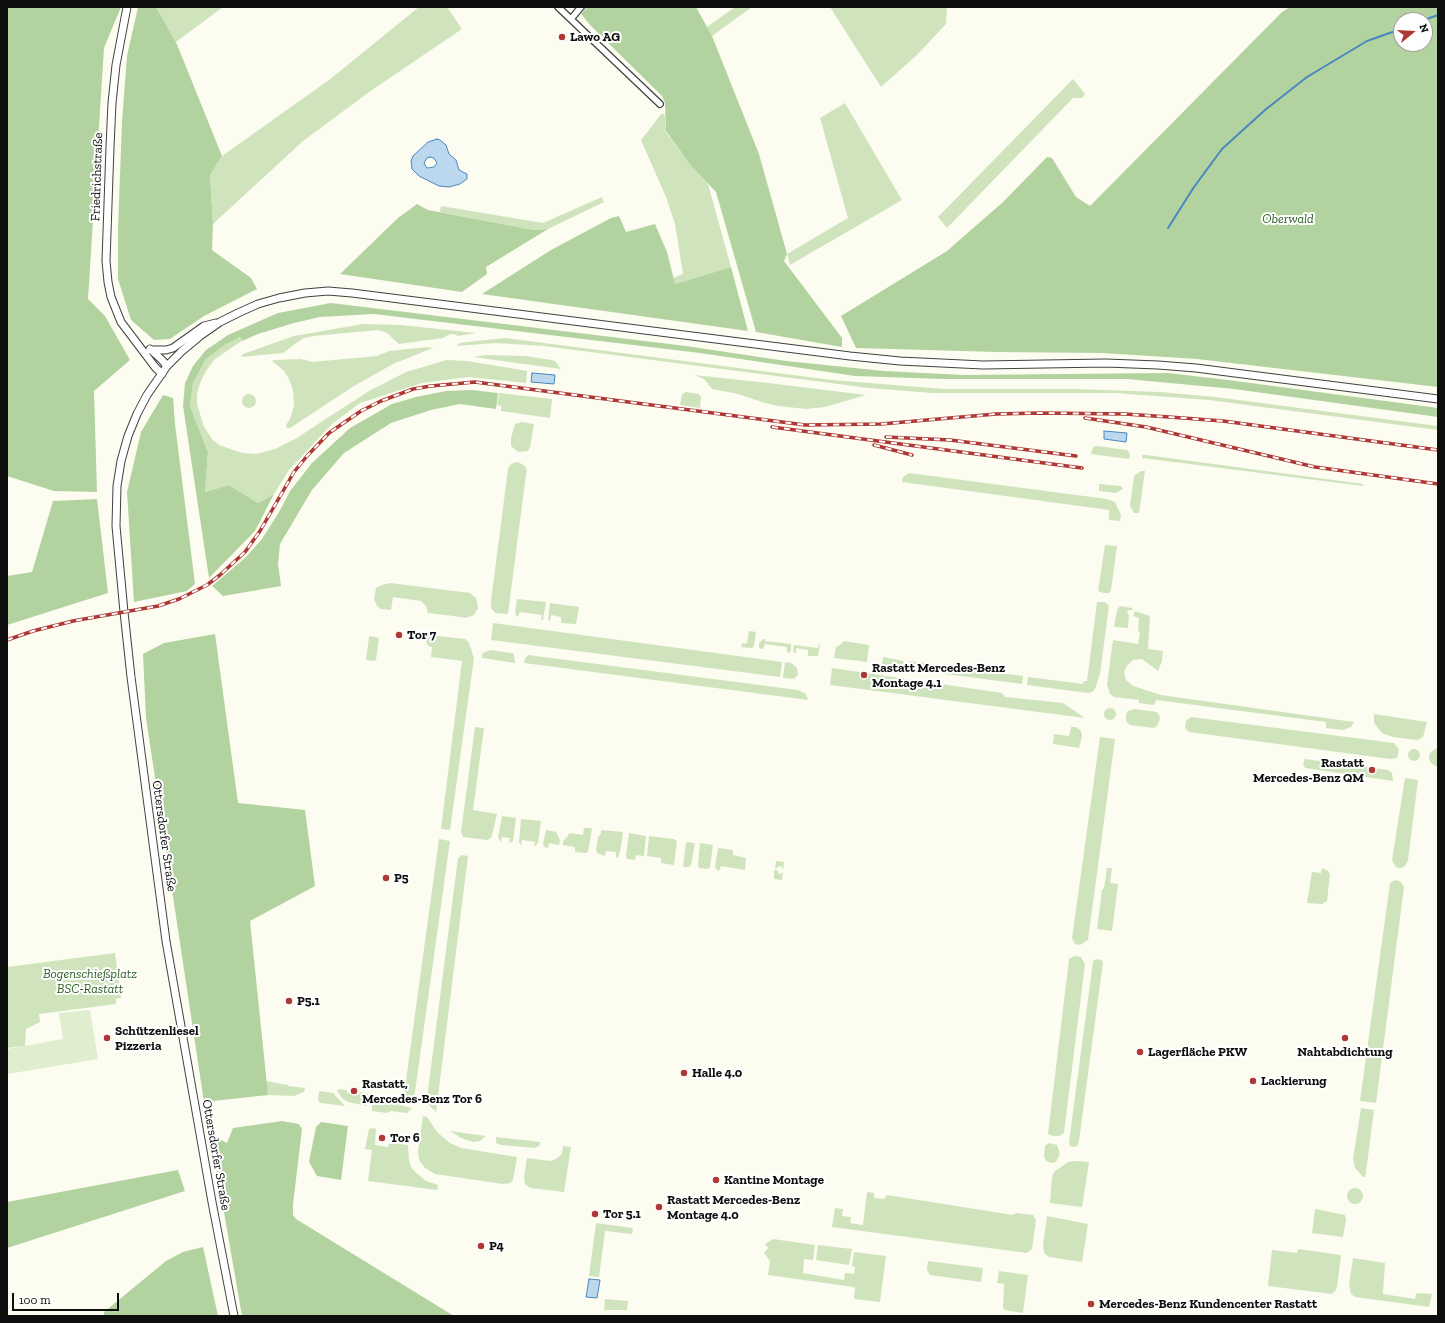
<!DOCTYPE html>
<html>
<head>
<meta charset="utf-8">
<style>
  body { margin:0 }
  #map { position:relative; width:1445px; height:1323px; overflow:hidden; background:#fdfcf1; font-family:"Zilla Slab",serif }
  canvas { display:block }
  .frame { position:absolute; inset:0; border:8px solid #0e0e0e; pointer-events:none }
  .north { position:absolute; left:1393px; top:12px; width:40px; height:40px; box-sizing:border-box; background:#fff; border:1px solid #9f9f9f; border-radius:50%; rotate:72deg; font-size:11px; font-weight:700; line-height:16px; text-align:center; color:#0e0e0e }
  .north::after { content:''; display:block; margin:auto; width:14px; height:18px; background:#ae3835; clip-path:polygon(50% 0,100% 100%,50% 72%,0 100%) }
  .scale { position:absolute; left:12px; top:1293px; width:107px; height:18px; box-sizing:border-box; border:2px solid #0e0e0e; border-top:0; padding-left:5px; font-size:12px; line-height:14px; white-space:nowrap; color:#0e0e0e; -webkit-text-stroke:3px #fff; paint-order:stroke }
</style>
</head>
<body>
<div id="map">
<canvas width="1445" height="1323"></canvas>
<div class="frame"></div>
<div class="north">N</div>
<div class="scale">100 m</div>
</div>
<script>
const c = document.querySelector('canvas').getContext('2d');
c.lineJoin = 'round';
function fillPath(path, color) { c.fillStyle = color; c.fill(path, 'evenodd'); }
const toPath = rows => new Path2D(rows.map(r => 'M' + r).join(''));
function trace(path, color, width, dash) { c.strokeStyle = color; c.lineWidth = width; c.lineCap = dash ? 'butt' : 'round'; c.setLineDash(dash || []); c.stroke(path); }
function drawText(font, color, halo, rows, align = 'center') {
  c.font = font + ' "Zilla Slab",serif'; c.lineWidth = 4; c.setLineDash([]); c.textBaseline = 'middle'; c.strokeStyle = halo; c.fillStyle = color; for (const [text, x, y, turn = 0] of rows) {
    c.save(); c.translate(x, y); c.rotate((+turn || 0) * Math.PI / 180); c.textAlign = isNaN(turn) ? turn : align; if (halo) c.strokeText(text, 0, 0); c.fillText(text, 0, 0); c.restore();
  }
}
fillPath(toPath([
  [156,7,223,7,176,42],
  [419,7,447,7,462,29,372,90,303,141,213,224,210,175,222,156,329,80],
  [735,7,752,7,712,36,707,27],
  [830,7,947,7,946,24,917,55,881,87],
  [1073,79,1085,94,1082,98,1073,98,947,228,938,217],
  [845,103,902,200,790,265,787,254,848,218,820,118],
  [662,113,665,116,666,132,691,166,708,184,731,267,675,284,673,278,683,274,675,224,666,197,641,140],
  [602,197,604,202,548,229,534,230,440,212,441,206,543,223],
  [363,324,401,325,476,333,458,336,454,334,450,334,443,338,399,344,387,333,378,330,314,336,304,338,299,341,283,353,241,357,243,354,294,336],
  [240,337,242,341,228,350,214,360,206,371,200,383,197,394,197,404,204,427,212,439,219,445,242,453,256,454,275,449,295,439,369,391,406,372,447,360,467,361,527,371,526,383,469,377,422,383,360,403,332,424,289,470,274,494,258,503,229,485,205,492,208,452,190,406,193,383,206,359,225,345],
  [505,338,832,380,945,389,1076,389,1160,392,1215,397,1438,426,1438,430,1209,400,1114,393,932,393,869,388,544,346,495,343,457,346,459,343],
  [427,347,433,348,393,364,354,386,290,428,287,428,286,425,290,419,294,406,293,390,288,377,284,371,272,361,274,360,301,359,312,362,377,356,389,351],
  [485,355,526,356,551,360,555,361,561,369,473,357],
  [694,375,768,383,866,395,825,407,806,409,778,406,765,403,738,394,712,389,704,379],
  [686,392,699,394,701,397,700,408,680,405,682,394],
  [499,393,552,399,550,418,501,411,501,406,497,405],
  '242 401a7 7 0 1 1 14 0a7 7 0 1 1-14 0Z',
  [522,422,534,424,530,447,528,451,518,452,511,446,511,438,515,424],
  [1097,446,1127,450,1130,454,1129,459,1091,454,1093,447],
  [1142,455,1146,455,1363,484,1363,486,1142,458],
  [516,462,520,463,525,466,527,470,526,474,508,614,495,613,491,608,491,601,508,469,511,464],
  [1141,471,1145,471,1139,513,1134,513,1130,506,1134,476],
  [909,473,1107,499,1115,502,1121,515,1120,521,1109,520,1109,510,902,482,903,477],
  [1099,484,1121,486,1123,489,1116,493,1099,491],
  [1105,545,1117,546,1111,590,1109,593,1104,593,1098,591],
  [390,583,470,593,476,598,478,608,474,615,465,618,454,616,428,613,426,606,421,601,393,597,391,610,381,609,377,606,374,599,376,588,382,585],
  [517,599,546,602,543,620,541,620,542,615,520,612,518,617,516,615,515,612],
  [1097,602,1105,602,1109,606,1100,674,1095,689,1092,692,1088,693,1027,685,1028,677,1083,684,1084,681,1087,681],
  [550,603,579,607,576,624,561,623,561,617,551,615,550,621,548,620],
  [1120,606,1132,608,1133,610,1129,610,1127,612,1129,616,1128,628,1114,627,1117,610],
  [1135,611,1150,616,1148,649,1163,651,1162,661,1158,671,1142,659,1133,660,1127,666,1124,672,1126,680,1133,686,1161,695,1354,722,1351,727,1343,730,1326,728,1326,722,1156,700,1154,705,1139,703,1139,700,1114,697,1110,694,1107,685,1113,640,1138,644,1140,632,1138,631,1139,618,1133,616],
  [493,623,782,662,780,677,491,640],
  [749,631,756,632,754,646,752,648,741,647,742,643,745,644,747,643],
  [428,635,465,639,469,643,474,658,450,830,441,829,462,661,431,657,432,647,428,646,426,641],
  [370,636,379,638,376,660,374,661,366,660,369,637],
  [763,639,765,639,765,641,791,644,791,651,789,653,787,652,787,647,765,644,763,649,761,649,759,647,759,643],
  [844,641,869,645,867,662,834,658,836,647,840,645],
  [819,644,820,644,818,656,808,656,808,650,796,648,796,653,793,652,794,645,818,648],
  [490,650,511,653,514,654,515,663,482,658,482,654,485,652],
  [528,655,798,690,806,694,808,700,524,663,525,659],
  [883,657,904,661,902,668,882,666],
  [909,661,1023,676,1022,684,907,669],
  [785,662,791,663,797,668,798,675,794,679,783,678],
  [832,668,1002,693,1005,697,1063,703,1085,718,830,685],
  '1104 714a6 6 0 1 1 12 0a6 6 0 1 1-12 0Z',
  [1134,709,1157,712,1160,717,1159,722,1157,726,1154,728,1130,725,1126,721,1126,714,1128,711],
  [1374,714,1427,722,1423,737,1417,740,1393,737,1382,733,1374,723],
  [1191,717,1394,743,1399,749,1397,758,1390,759,1189,732,1185,728,1186,721],
  [475,727,484,728,473,810,497,814,492,835,491,838,487,840,463,837,461,832],
  [1071,727,1076,727,1081,731,1082,736,1079,748,1053,744,1054,734,1069,736],
  [1100,737,1115,739,1088,940,1080,945,1075,944,1072,938],
  [1435,749,1438,749,1438,766,1435,766,1430,762,1429,757,1430,753],
  '1408 755a6 6 0 1 1 12 0a6 6 0 1 1-12 0Z',
  [1305,759,1388,770,1392,773,1393,781,1305,768,1303,763],
  [1405,778,1418,780,1408,860,1406,865,1402,868,1398,868,1395,866,1392,860],
  [502,816,516,818,513,841,509,843,510,838,502,837,501,843,498,837],
  [521,819,541,821,538,843,534,847,535,842,522,840,521,846,519,842],
  [584,828,592,828,588,852,586,853,575,852,575,847,563,845,563,841,568,836,569,833,583,835],
  [546,830,556,832,560,840,559,845,549,843,548,848,544,847,543,843],
  [601,830,623,832,620,852,618,857,616,858,616,852,606,851,605,856,597,853,596,850,598,837,601,834],
  [629,833,646,836,644,856,636,855,635,860,627,859,626,855],
  [649,836,674,839,677,841,674,865,661,863,661,858,647,856],
  [439,839,450,841,414,1099,404,1097,404,1095],
  [686,842,695,843,691,865,689,867,683,867],
  [700,843,713,845,710,867,708,869,699,868,698,865],
  [718,848,733,850,733,855,746,858,745,870,721,866,719,871,717,870,715,867],
  [462,855,468,856,436,1112,428,1104,427,1098,458,858],
  [776,861,784,862,782,880,774,879,774,870,777,870,779,874,782,873,783,871,782,867,780,866,775,869],
  [1107,868,1112,868,1110,883,1118,884,1112,931,1097,929,1102,890,1104,888],
  [1322,868,1328,871,1330,874,1327,901,1322,904,1307,903,1312,872,1321,873],
  [1395,880,1401,882,1404,887,1376,1103,1360,1101,1390,883],
  [115,953,121,998,116,999,116,1004,39,1014,40,1022,26,1029,25,1046,7,1048,7,967],
  [1074,956,1081,957,1085,964,1064,1133,1059,1136,1053,1136,1048,1134,1069,959],
  [1096,959,1101,960,1103,962,1079,1141,1077,1146,1074,1147,1070,1146,1069,1142,1093,961],
  [266,1081,288,1085,288,1086,305,1088,304,1092,294,1096,268,1095],
  [339,1089,347,1090,347,1093,359,1095,360,1092,366,1093,368,1094,367,1106,348,1102,343,1099,337,1091],
  [319,1091,333,1093,345,1106,320,1103,318,1100],
  [377,1100,387,1101,390,1100,401,1102,403,1106,412,1108,407,1113,391,1111,387,1113,372,1111,372,1103,374,1101],
  [1361,1108,1374,1110,1366,1172,1365,1177,1363,1177,1355,1168,1353,1159],
  [423,1116,427,1117,437,1132,450,1143,461,1148,517,1157,513,1180,510,1183,503,1184,435,1174,425,1168,419,1160,418,1151],
  [372,1128,376,1129,375,1145,388,1147,389,1144,391,1144,392,1134,395,1135,396,1132,399,1133,400,1135,400,1144,408,1145,409,1160,412,1169,426,1181,438,1185,437,1190,368,1181,372,1150,365,1149,369,1129],
  [450,1131,486,1136,480,1141,473,1142,461,1138],
  [496,1137,541,1142,539,1146,535,1148,501,1145,496,1143],
  [1049,1143,1057,1145,1060,1154,1056,1162,1052,1163,1046,1161,1044,1156,1045,1146],
  [563,1146,571,1147,564,1192,530,1188,525,1184,524,1177,527,1158,550,1161,556,1159,562,1154],
  [1076,1161,1089,1162,1082,1207,1050,1203,1052,1177,1054,1172,1068,1162],
  '1347 1196a8 8 0 1 1 16 0a8 8 0 1 1-16 0Z',
  [867,1192,874,1193,874,1198,884,1199,887,1195,1013,1215,1016,1213,1033,1215,1036,1220,1032,1249,1027,1253,832,1227,835,1208,843,1209,842,1216,851,1217,850,1223,863,1225],
  [1315,1209,1345,1215,1346,1220,1343,1237,1312,1233],
  [1047,1216,1088,1224,1082,1262,1049,1257,1044,1253,1043,1245],
  [596,1223,633,1228,632,1234,605,1231,599,1277,589,1276],
  [773,1239,815,1245,813,1260,804,1259,803,1273,844,1280,845,1273,854,1274,855,1267,852,1266,854,1252,886,1256,880,1302,854,1299,855,1288,853,1287,768,1275,770,1261,764,1253,768,1248,765,1244],
  [818,1245,852,1249,849,1265,816,1260],
  [1298,1249,1341,1255,1337,1287,1335,1291,1332,1294,1268,1286,1272,1250,1297,1253],
  [1353,1258,1385,1263,1383,1294,1415,1299,1416,1293,1432,1294,1429,1307,1355,1297,1351,1294,1349,1285],
  [928,1261,983,1268,981,1282,930,1275,927,1270],
  [999,1271,1028,1275,1023,1313,1005,1310,1003,1308,1004,1284,997,1283],
  [605,1299,628,1301,627,1310,604,1310]
]), '#cfe4bd');
fillPath(toPath([
  [7,7,121,7,104,48,88,299,105,316,130,360,94,391,97,492,54,491,7,476],
  [138,7,156,7,176,42,222,156,210,175,213,224,212,250,251,278,257,289,204,316,170,339,154,340,131,320,118,279,118,230,122,121,127,56],
  [587,7,696,7,712,36,759,154,787,254,784,261,842,338,842,347,756,332,716,192,691,166,666,131,665,103,662,96,590,25,581,14],
  [1290,7,1438,7,1438,387,1197,359,1102,353,997,352,856,348,841,316,947,251,1003,202,1047,157,1052,158,1076,197,1090,206,1282,12],
  [1401,20,1425,20,1425,44,1401,44],
  [417,204,428,210,534,230,548,229,486,267,487,274,462,292,340,274,398,218],
  [619,216,626,232,655,224,667,252,675,284,731,267,748,331,482,294,551,250,611,218],
  [331,303,686,346,786,361,884,371,963,375,1168,373,1228,380,1438,408,1438,417,1234,389,1127,379,944,379,855,376,700,353,374,314,320,317,294,323,258,334,242,341,240,337,225,345,206,359,193,383,190,406,208,452,205,492,229,485,258,503,274,494,255,531,209,578,183,406,185,383,193,366,206,350,228,335,278,313],
  [472,390,498,393,496,409,460,404,431,410,391,423,344,453,312,490,280,544,278,564,281,586,223,596,212,586,245,558,262,539,279,512,290,491,312,463,350,428,392,404,416,397,446,391],
  [163,395,173,398,175,424,195,584,187,591,134,602,127,492,141,432],
  [97,499,108,593,7,625,7,576,32,572,53,501],
  [215,634,238,803,305,810,315,886,250,921,268,1095,204,1102,146,718,143,654,164,643],
  [282,1121,299,1124,302,1129,293,1204,293,1215,296,1219,454,1316,242,1316,214,1155,219,1139,227,1143,233,1128],
  [321,1122,348,1126,341,1180,317,1176,309,1162,316,1127],
  [178,1170,185,1191,7,1248,7,1202],
  [203,1247,218,1316,104,1316,104,1312,166,1261,183,1252]
]), '#b2d39f');
fillPath(toPath([
  [90,1010,98,1059,7,1074,7,1049,63,1039,59,1013]
]), '#e0edce');
const water = toPath([
  [437,139,440,140,446,145,449,154,456,160,459,170,467,174,467,179,460,184,449,187,439,186,419,176,412,169,411,161,413,156,428,142,437,139],
  [430,157,434,158,437,163,434,167,428,168,426,167,424,163,427,158,430,157],
  [532,373,555,375,554,384,531,382,532,373],
  [1104,431,1127,433,1126,442,1104,439,1104,431],
  [589,1279,600,1280,597,1298,586,1297,589,1279]
]);
fillPath(water, '#bbd8ef');
trace(water, '#4a87be', 1);
trace(toPath([
  [1424,20,1438,15],
  [1168,228,1194,187,1222,149,1265,110,1307,77,1367,41,1401,29]
]), '#4a87be', 2);
const minor = toPath([
  [558,7,660,104],
  [571,19,581,7]
]);
const tertiary = toPath([
  [127,7,116,65,112,103,110,147,106,261,108,282,111,297,121,322,155,367,162,374],
  [150,349,162,360,167,366],
  [151,350,166,350,173,348,204,326,216,323],
  [234,1316,212,1202,166,941,131,677,124,612,116,526,117,486,121,461,128,436,137,414,147,395,167,366,182,351,200,336,220,322,238,313,258,304,279,298,305,293,328,291,352,293,850,356,900,361,983,365,1106,363,1158,365,1196,368,1438,399]
]);
trace(minor, '#414141', 8);
trace(tertiary, '#414141', 9);
trace(minor, '#fff', 5.5);
trace(tertiary, '#fff', 7);
const rail = toPath([
  [1085,418,1146,427,1315,467,1438,484],
  [772,427,1082,468],
  [886,437,950,440,1076,456],
  [874,445,912,455],
  [7,640,33,631,73,621,158,606,179,599,207,585,220,575,245,552,260,531,294,472,307,456,329,433,361,411,381,401,413,389,431,386,475,382,498,385,805,425,881,424,996,414,1041,413,1125,414,1169,417,1223,421,1438,450]
]);
trace(rail, '#ae3835', 3.5);
trace(rail, '#fff', 2, [6]);
for (const [x, y, r, color] of [
  [562,37,4,"#ae3835"],
  [399,635,4,"#ae3835"],
  [864,675,4,"#ae3835"],
  [1372,770,4,"#ae3835"],
  [386,878,4,"#ae3835"],
  [289,1001,4,"#ae3835"],
  [107,1038,4,"#ae3835"],
  [1345,1038,4,"#ae3835"],
  [1140,1052,4,"#ae3835"],
  [684,1073,4,"#ae3835"],
  [1253,1081,4,"#ae3835"],
  [354,1091,4,"#ae3835"],
  [382,1138,4,"#ae3835"],
  [716,1180,4,"#ae3835"],
  [659,1207,4,"#ae3835"],
  [595,1214,4,"#ae3835"],
  [481,1246,4,"#ae3835"],
  [1091,1304,4,"#ae3835"]
]) { const dot = new Path2D(); dot.arc(x, y, r, 0, 2 * Math.PI); c.fillStyle = color; c.fill(dot); trace(dot, '#fff', 1.5); }
drawText('bold 13px', '#0e0e0e', '#fff', [
  ["Lawo AG",570,37],
  ["Tor 7",407,635],
  ["Rastatt Mercedes-Benz",872,668],
  ["Montage 4.1",872,683],
  ["Rastatt",1364,763,"right"],
  ["Mercedes-Benz QM",1364,778,"right"],
  ["P5",394,878],
  ["P5.1",297,1001],
  ["Schützenliesel",115,1031],
  ["Pizzeria",115,1046],
  ["Lagerfläche PKW",1148,1052],
  ["Nahtabdichtung",1345,1052,"center"],
  ["Halle 4.0",692,1073],
  ["Lackierung",1261,1081],
  ["Rastatt,",362,1084],
  ["Mercedes-Benz Tor 6",362,1099],
  ["Tor 6",390,1138],
  ["Kantine Montage",724,1180],
  ["Rastatt Mercedes-Benz",667,1200],
  ["Montage 4.0",667,1215],
  ["Tor 5.1",603,1214],
  ["P4",489,1246],
  ["Mercedes-Benz Kundencenter Rastatt",1099,1304]
], 'left');
drawText('13px', '#0e0e0e', '#fff', [
  ["Friedrichstraße",97,177,-88],
  ["Ottersdorfer Straße",164,836,82],
  ["Ottersdorfer Straße",216,1155,80]
]);
drawText('italic 13px', '#2d5e25', '#fff', [
  ["Oberwald",1288,219],
  ["Bogenschießplatz",90,974],
  ["BSC-Rastatt",90,989]
]);
</script>
</body>
</html>
